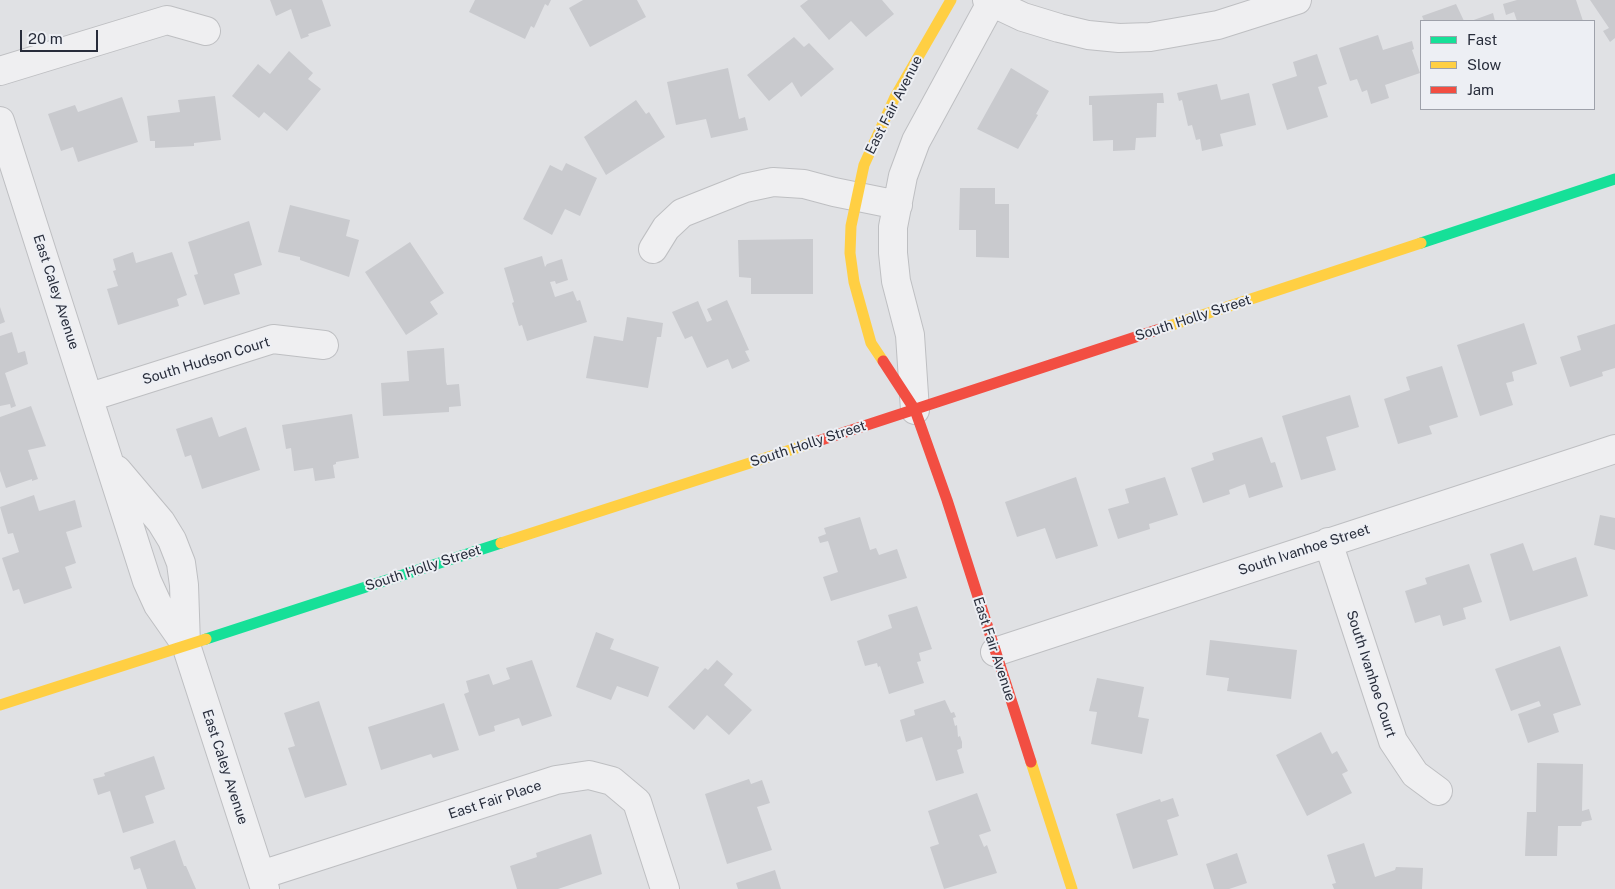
<!DOCTYPE html>
<html>
<head>
<meta charset="utf-8">
<style>
  body { margin:0 }
  #map { position:relative; width:1615px; height:889px; overflow:hidden; background:#e0e1e4; font-family:"Public Sans",sans-serif }
  canvas { display:block }
  .legend { position:absolute; left:1420px; top:20px; width:175px; height:90px; box-sizing:border-box; background:#edeff4; border:1px solid #9ea1aa; margin:0; padding:6px 9px; list-style:none; font-size:15px; color:#282d3b }
  .legend li { display:flex; align-items:center; gap:10px; height:25px }
  .legend b { width:25px; border:1px solid #9ea1aa }
  .scale { position:absolute; left:20px; top:30px; width:78px; height:22px; box-sizing:border-box; border:2px solid #282d3b; border-top:0; padding-left:6px; font-size:15px; line-height:18px; white-space:nowrap; color:#282d3b; -webkit-text-stroke:4px #edeff4; paint-order:stroke }
</style>
</head>
<body>
<div id="map">
<canvas width="1615" height="889"></canvas>
<ul class="legend">
<li><b style="height:6px;background:#16e098"></b>Fast</li>
<li><b style="height:6px;background:#ffcf43"></b>Slow</li>
<li><b style="height:6px;background:#f24e42"></b>Jam</li>
</ul>
<div class="scale">20 m</div>
</div>
<script>
const c = document.querySelector('canvas').getContext('2d');
c.lineJoin = 'round';
function fillPath(path, color) { c.fillStyle = color; c.fill(path, 'evenodd'); }
const toPath = rows => new Path2D(rows.map(r => 'M' + r).join(''));
function trace(path, color, width, dash) { c.strokeStyle = color; c.lineWidth = width; c.lineCap = dash ? 'butt' : 'round'; c.setLineDash(dash || []); c.stroke(path); }
function drawText(font, color, halo, rows, align = 'center') {
  c.font = font + ' "Public Sans",sans-serif'; c.lineWidth = 4; c.setLineDash([]); c.textBaseline = 'middle'; c.strokeStyle = halo; c.fillStyle = color; for (const [text, x, y, turn = 0] of rows) {
    c.save(); c.translate(x, y); c.rotate((+turn || 0) * Math.PI / 180); c.textAlign = isNaN(turn) ? turn : align; if (halo) c.strokeText(text, 0, 0); c.fillText(text, 0, 0); c.restore();
  }
}
fillPath(toPath([
  [270,0,322,0,331,26,308,34,309,36,301,39,291,9,276,16],
  [475,0,551,0,548,6,545,4,534,28,531,26,525,39,469,12],
  [583,0,637,0,646,17,590,47,569,8],
  [808,0,882,0,894,14,866,37,851,21,829,40,800,6],
  [1517,0,1576,0,1583,21,1517,21,1514,12,1506,15,1503,4],
  [1590,0,1615,0,1615,38,1610,42,1603,31,1609,28],
  [1456,4,1464,21,1424,21,1422,16],
  [1493,13,1495,21,1471,21],
  [1378,35,1383,50,1412,41,1414,49,1412,50,1420,73,1385,85,1389,98,1371,104,1367,90,1362,92,1357,79,1350,81,1339,48],
  [794,37,804,47,809,43,834,69,801,97,792,82,769,101,747,75],
  [289,51,313,73,308,79,321,89,287,131,264,112,259,118,232,96,258,64,270,74],
  [1317,54,1327,84,1318,87,1328,117,1287,130,1272,84,1297,76,1293,62],
  [728,68,739,119,745,117,748,130,711,138,706,119,676,125,667,82],
  [1011,68,1049,91,1036,114,1038,115,1018,149,977,129],
  [1217,84,1221,100,1249,93,1256,125,1220,134,1223,146,1202,151,1200,139,1196,140,1192,125,1188,126,1182,100,1179,101,1177,93],
  [1163,93,1164,103,1157,103,1156,137,1136,138,1135,150,1113,151,1113,140,1093,141,1092,105,1089,105,1089,96],
  [215,96,221,140,194,143,194,146,155,148,155,141,150,141,147,116,180,112,178,100],
  [122,97,138,142,78,162,73,147,61,151,48,114,75,105,78,112],
  [636,100,646,114,649,112,665,137,606,175,584,137],
  [566,163,597,178,580,216,565,209,552,235,523,219,550,165,562,171],
  [960,188,995,188,995,204,1009,204,1009,258,976,257,976,230,959,230],
  [290,205,350,220,346,236,359,240,349,277,300,260,300,257,278,252],
  [249,221,262,265,234,274,240,294,204,305,194,275,198,274,188,242],
  [813,239,813,294,751,294,751,278,739,277,738,240],
  [410,242,444,293,430,302,438,314,406,335,365,272],
  [133,252,136,263,172,252,187,295,177,299,179,306,118,325,107,289,118,286,113,271,116,270,113,259],
  [542,256,545,267,547,264,562,259,568,280,556,284,555,281,550,282,555,297,573,291,577,301,580,300,587,322,527,341,522,325,519,326,512,303,514,302,504,268],
  [727,300,749,350,745,351,750,361,732,369,728,359,707,368,692,336,685,339,672,312,698,301,707,322,712,320,707,309],
  [0,307,5,322,0,324],
  [627,317,663,323,661,337,657,337,648,388,586,378,594,336,623,341],
  [1524,323,1537,364,1512,372,1514,381,1506,383,1513,405,1480,416,1457,345],
  [1615,324,1615,368,1602,372,1603,376,1570,387,1560,357,1581,350,1577,336],
  [12,332,18,353,25,351,28,364,5,373,16,406,11,408,10,404,0,406,0,336],
  [444,348,446,382,447,385,459,384,461,406,449,407,449,412,383,416,381,383,409,381,407,351],
  [1442,366,1458,417,1429,426,1432,434,1398,444,1384,399,1410,390,1406,377],
  [1350,395,1359,427,1326,437,1336,470,1301,480,1282,416],
  [31,406,46,446,28,450,38,479,32,481,32,479,6,488,0,471,0,417],
  [352,414,359,458,336,462,336,464,333,465,335,478,315,481,313,468,294,471,291,448,286,449,282,425],
  [212,417,219,437,246,427,260,470,202,489,191,455,185,457,176,429],
  [1262,437,1271,463,1275,462,1283,487,1249,498,1245,484,1229,490,1230,494,1203,503,1191,468,1214,460,1212,453],
  [1076,477,1098,546,1056,559,1045,528,1017,537,1005,502],
  [1165,477,1178,515,1149,524,1150,529,1118,539,1108,509,1129,503,1125,489],
  [34,495,39,511,75,500,82,527,66,532,76,563,65,567,72,588,24,604,19,589,13,591,2,558,19,552,13,533,8,534,0,507],
  [1600,515,1615,518,1615,550,1594,545],
  [860,517,870,550,876,548,879,555,897,549,907,578,831,601,823,577,838,572,828,541,820,543,818,537,826,534,824,528],
  [1523,543,1533,571,1576,557,1588,596,1510,621,1490,554],
  [1469,564,1482,602,1463,608,1466,619,1443,626,1440,615,1415,623,1405,591,1427,584,1425,578],
  [917,606,932,649,919,653,921,661,917,662,924,683,889,694,880,666,878,667,877,663,865,666,857,641,892,628,888,615],
  [596,632,614,639,610,649,659,667,648,697,617,686,611,700,576,687],
  [1210,640,1297,650,1291,699,1227,691,1229,678,1206,675],
  [1560,646,1581,705,1553,714,1559,732,1528,743,1518,714,1541,706,1539,701,1511,711,1495,669],
  [532,660,552,716,522,726,519,718,494,726,495,731,479,736,464,694,469,692,466,681,489,674,493,685,510,679,506,668],
  [717,660,733,674,724,685,752,710,729,735,707,715,694,730,668,707,705,668,708,670],
  [1097,678,1144,687,1138,717,1149,719,1142,754,1091,744,1097,712,1089,711],
  [945,700,951,713,954,712,956,717,953,718,955,726,957,725,958,737,960,736,962,742,962,748,957,750,964,773,936,781,922,737,906,742,900,720,915,715,914,710],
  [319,701,347,785,305,798,288,748,295,746,284,713],
  [444,703,459,750,433,758,431,754,381,770,368,727],
  [1321,732,1332,754,1337,751,1348,771,1342,774,1352,793,1307,816,1276,755],
  [154,756,165,789,145,796,154,823,123,833,110,791,98,795,93,779,105,776,104,773],
  [1537,763,1583,764,1582,811,1589,809,1592,820,1582,822,1581,826,1558,826,1557,856,1525,856,1527,812,1536,812],
  [749,779,751,784,762,780,770,803,757,807,772,850,727,864,705,794],
  [977,793,991,831,979,835,984,847,987,845,997,873,944,889,930,847,939,844,928,811],
  [1173,798,1179,816,1167,820,1178,855,1133,869,1116,814,1160,799,1161,802],
  [591,834,602,874,558,889,517,889,510,866,537,857,536,853],
  [175,840,184,866,186,866,196,889,147,889,140,868,134,870,130,857],
  [1364,843,1375,877,1395,870,1396,867,1423,868,1422,889,1334,889,1332,884,1336,883,1327,855],
  [1237,853,1247,883,1229,889,1214,889,1206,864],
  [775,870,781,889,738,889,736,883]
]), '#c9cace');
const street = toPath([
  [987,0,1023,17,1059,28,1088,35,1119,38,1150,37,1218,25,1297,0],
  [0,71,167,20,206,31],
  [0,121,147,581,158,605,186,645,265,889],
  [653,249,666,228,682,213,745,188,773,182,804,184,834,192,898,205],
  [90,397,273,339,324,345],
  [915,410,910,335,896,281,893,253,893,227,903,176,916,141,991,3],
  [117,470,161,522,172,540,181,563,184,585,186,645],
  [1328,542,1393,741,1415,774,1438,791],
  [995,652,1615,449],
  [261,875,556,780,589,775,612,781,637,802,665,889]
]);
trace(street, '#bebfc2', 30);
trace(street, '#efeff1', 28);
trace(toPath([
  [1421,243,1615,179],
  [206,639,501,543]
]), '#16e098', 11);
trace(toPath([
  [1166,327,1421,243],
  [883,361,871,343,854,282,850,253,851,226,864,165,895,97,951,0],
  [501,543,812,443],
  [0,705,206,639],
  [1031,762,1072,889]
]), '#ffcf43', 11);
trace(toPath([
  [883,361,915,410,947,500,1031,762],
  [812,443,1166,327]
]), '#f24e42', 11);
drawText('14px', '#282d3b', '#edeff4', [
  ["East Fair Avenue",894,105,-63],
  ["East Caley Avenue",56,292,72],
  ["South Holly Street",1193,318,-18],
  ["South Hudson Court",206,361,-17],
  ["South Holly Street",808,444,-18],
  ["South Ivanhoe Street",1304,550,-18],
  ["South Holly Street",423,568,-18],
  ["East Fair Avenue",994,649,72],
  ["South Ivanhoe Court",1371,674,72],
  ["East Caley Avenue",225,767,72],
  ["East Fair Place",495,800,-18]
]);
</script>
</body>
</html>
